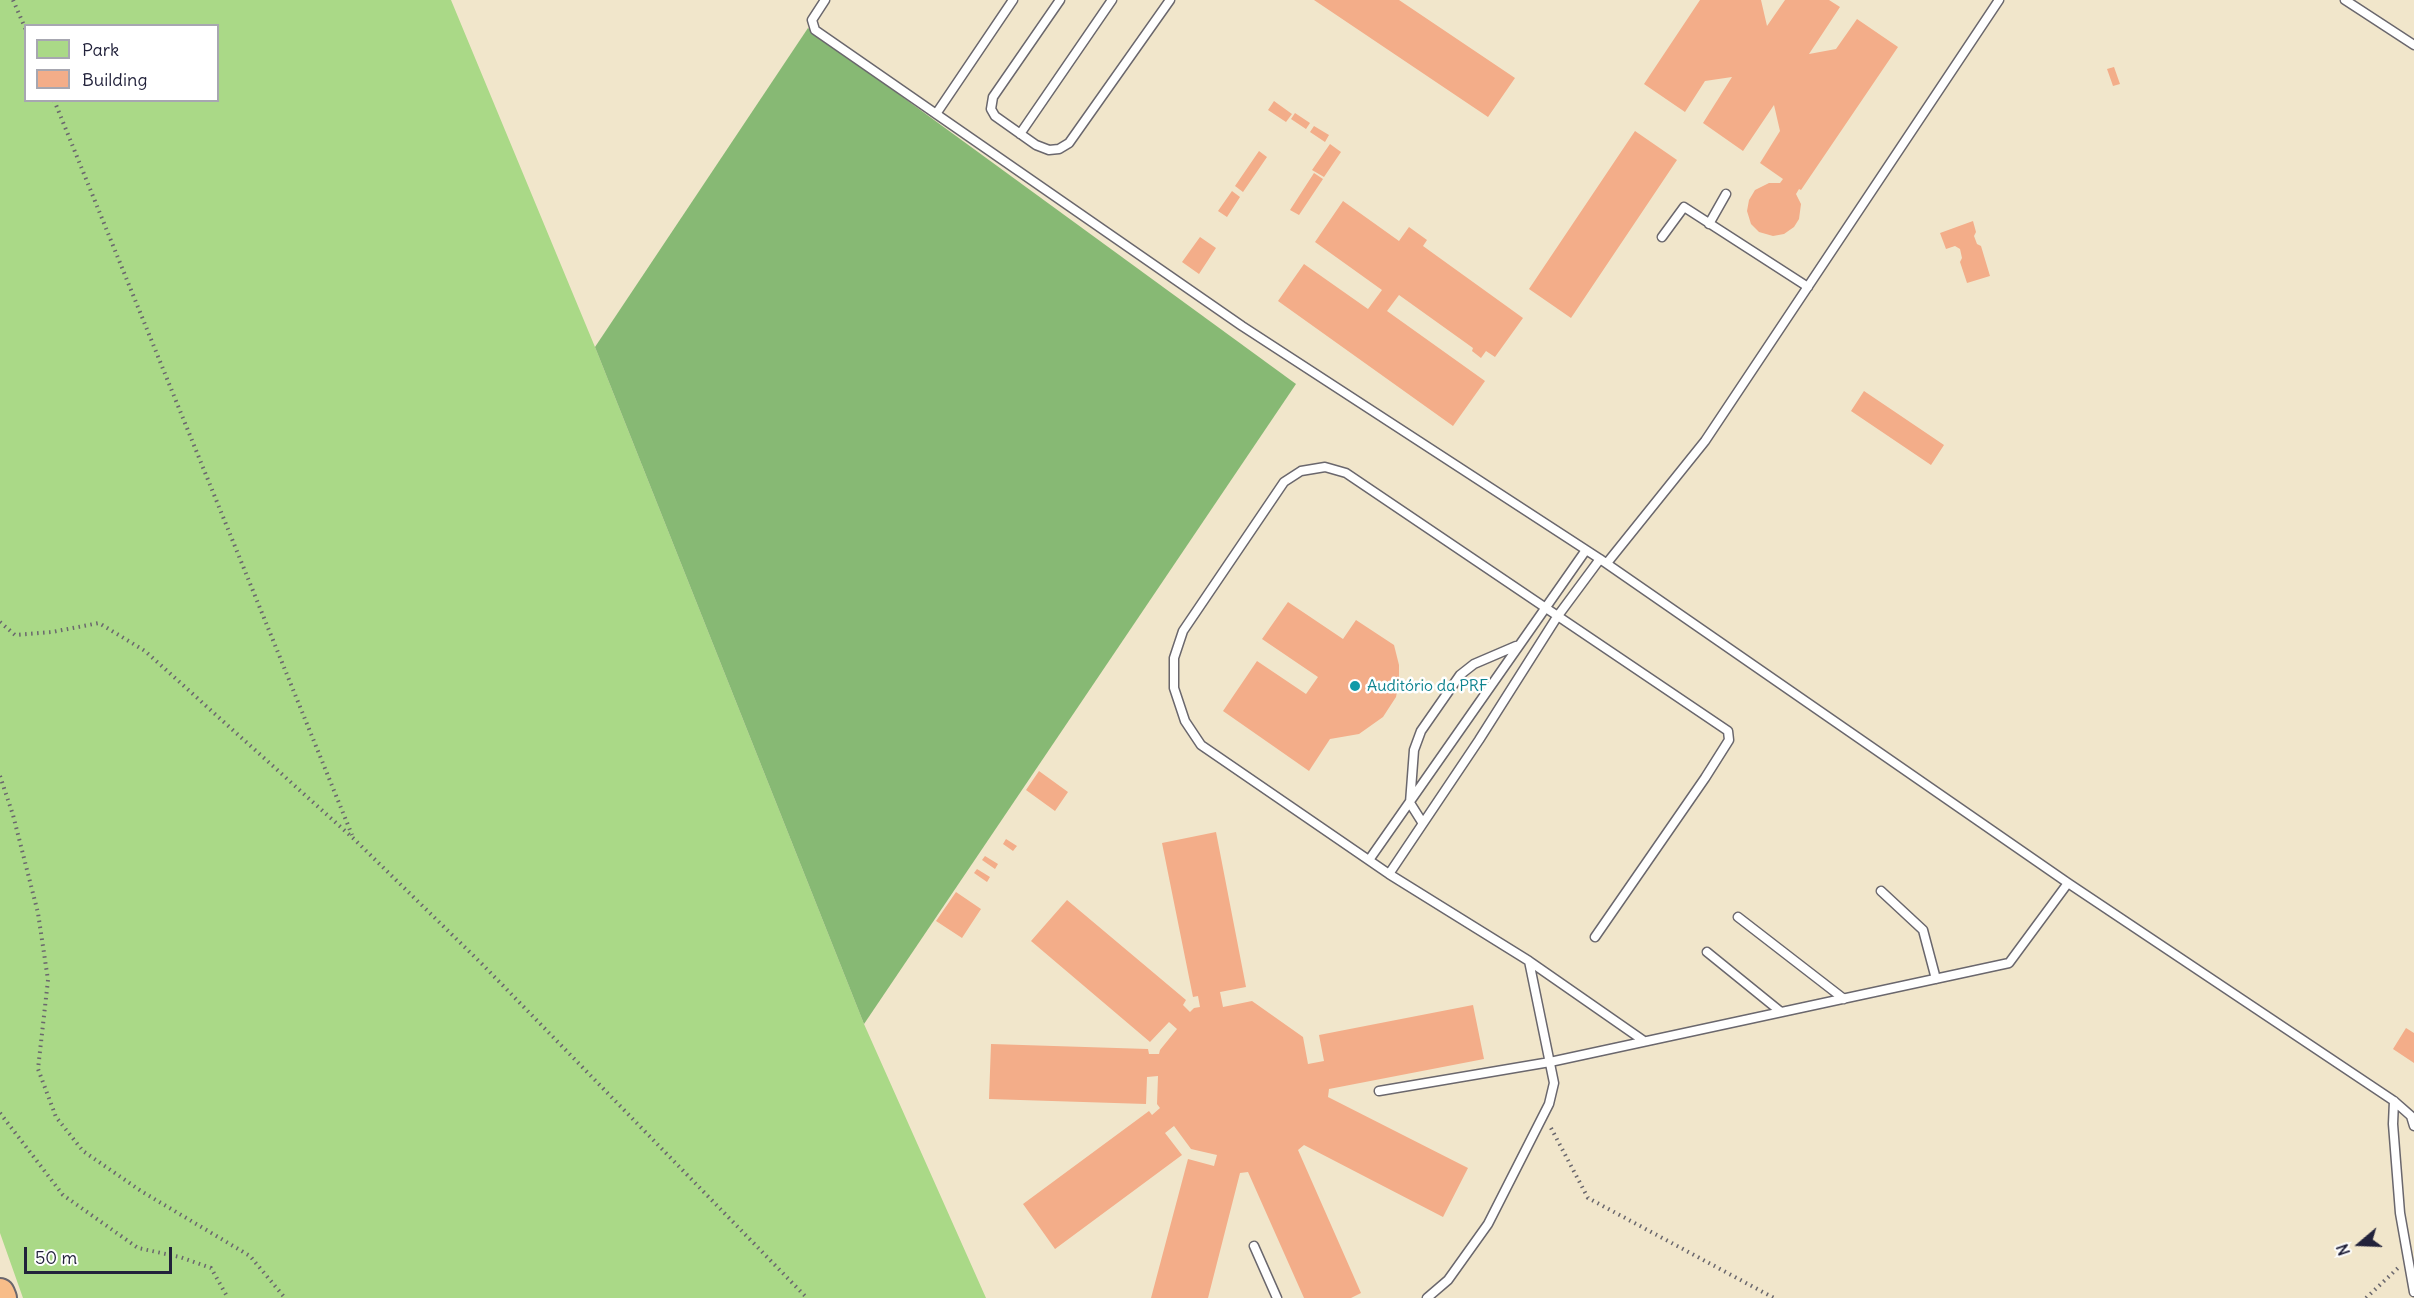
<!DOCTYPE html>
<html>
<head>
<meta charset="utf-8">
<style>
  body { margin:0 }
  #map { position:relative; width:2414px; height:1298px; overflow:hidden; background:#f1e6cb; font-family:Delius,sans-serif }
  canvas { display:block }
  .legend { position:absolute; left:24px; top:24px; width:195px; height:78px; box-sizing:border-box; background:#fff; border:2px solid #a7a7b1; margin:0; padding:8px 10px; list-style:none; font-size:18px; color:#22223b }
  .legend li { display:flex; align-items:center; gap:12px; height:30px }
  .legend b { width:30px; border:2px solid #a7a7b1 }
  .north { position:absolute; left:2330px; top:1214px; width:60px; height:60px; -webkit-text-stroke:4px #fff; paint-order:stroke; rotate:251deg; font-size:16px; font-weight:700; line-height:24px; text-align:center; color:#22223b }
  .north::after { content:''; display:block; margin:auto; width:21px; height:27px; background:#22223b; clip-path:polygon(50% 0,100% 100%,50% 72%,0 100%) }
  .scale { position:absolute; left:24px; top:1247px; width:148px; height:27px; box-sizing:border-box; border:3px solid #22223b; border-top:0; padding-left:8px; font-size:18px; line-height:21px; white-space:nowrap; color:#22223b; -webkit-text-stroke:4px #fff; paint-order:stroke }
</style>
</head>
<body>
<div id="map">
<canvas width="2414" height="1298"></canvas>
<ul class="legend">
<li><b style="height:16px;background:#aad987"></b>Park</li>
<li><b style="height:16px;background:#f3ad89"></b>Building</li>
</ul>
<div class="north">N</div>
<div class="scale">50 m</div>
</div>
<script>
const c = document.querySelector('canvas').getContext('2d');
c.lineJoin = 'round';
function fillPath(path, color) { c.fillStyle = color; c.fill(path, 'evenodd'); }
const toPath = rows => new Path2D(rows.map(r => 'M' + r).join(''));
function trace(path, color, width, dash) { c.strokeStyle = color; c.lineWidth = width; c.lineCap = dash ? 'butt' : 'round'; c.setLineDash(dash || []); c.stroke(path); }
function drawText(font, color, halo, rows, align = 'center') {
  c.font = font + ' Delius,sans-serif'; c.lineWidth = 5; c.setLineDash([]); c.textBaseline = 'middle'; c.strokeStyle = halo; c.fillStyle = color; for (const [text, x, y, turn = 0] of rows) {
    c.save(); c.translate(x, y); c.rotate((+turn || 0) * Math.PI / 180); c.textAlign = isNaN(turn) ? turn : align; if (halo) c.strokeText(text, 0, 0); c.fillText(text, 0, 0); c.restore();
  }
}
fillPath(toPath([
  [0,0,451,0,595,347,864,1024,986,1298,23,1298,0,1233],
  [26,26,218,26,218,100,26,100]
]), '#aad987');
fillPath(toPath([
  [808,28,1296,384,864,1024,595,347]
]), '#87b974');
fillPath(toPath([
  [1314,0,1399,0,1515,78,1488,117],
  [1700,0,1761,0,1767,26,1785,0,1829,0,1840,7,1809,54,1836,49,1857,19,1898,47,1801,190,1799,189,1796,194,1801,204,1799,219,1794,227,1784,234,1773,236,1759,232,1751,224,1747,211,1749,200,1755,190,1769,183,1780,183,1783,179,1760,163,1780,131,1774,105,1743,151,1703,123,1732,77,1705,81,1685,112,1644,84],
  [2114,67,2120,84,2113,86,2107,69],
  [1274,101,1292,114,1286,122,1268,110],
  [1295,113,1310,123,1306,129,1291,119],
  [1314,126,1329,135,1325,142,1310,132],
  [1635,131,1677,160,1571,318,1529,289],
  [1330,144,1341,152,1324,177,1312,170],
  [1259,151,1267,157,1243,192,1235,186],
  [1314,173,1323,179,1299,215,1290,210],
  [1232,191,1240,197,1227,217,1218,211],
  [1343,201,1399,241,1409,227,1427,240,1423,246,1523,318,1495,357,1486,351,1481,358,1472,351,1473,348,1399,295,1387,311,1485,381,1453,426,1278,301,1304,264,1368,309,1382,290,1315,242],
  [1973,221,1976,232,1974,236,1977,244,1981,246,1990,276,1967,283,1960,262,1962,258,1960,249,1955,246,1946,249,1940,233],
  [1200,237,1216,248,1199,274,1182,262],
  [1864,391,1944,445,1931,465,1851,411],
  [1288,602,1343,639,1356,620,1394,645,1399,665,1399,681,1396,697,1383,717,1359,734,1330,739,1309,771,1223,711,1257,661,1306,694,1318,677,1262,639],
  [1039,771,1068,792,1055,811,1026,790],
  [1216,832,1246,987,1220,992,1223,1007,1252,1001,1303,1037,1308,1064,1324,1061,1319,1035,1473,1005,1484,1059,1329,1089,1328,1097,1468,1168,1443,1217,1304,1145,1298,1150,1361,1293,1351,1298,1304,1298,1248,1172,1240,1173,1208,1298,1151,1298,1188,1159,1214,1166,1217,1155,1191,1149,1174,1126,1165,1133,1182,1155,1055,1249,1023,1204,1149,1111,1152,1115,1160,1108,1157,1104,1158,1076,1147,1077,1146,1104,989,1099,991,1044,1148,1049,1149,1054,1159,1054,1160,1050,1177,1029,1169,1022,1150,1042,1031,941,1067,900,1186,1000,1183,1005,1190,1012,1194,1008,1200,1007,1198,996,1193,997,1162,843],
  [1006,839,1017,846,1013,851,1003,844],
  [985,856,998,864,995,869,982,860],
  [977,869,990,877,987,882,974,873],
  [956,892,981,909,962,938,936,921],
  [2406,1028,2414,1033,2414,1063,2393,1049]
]), '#f3ad89');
const service = toPath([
  [825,0,812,20,815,30,1242,326,1600,559,2068,883,2394,1101,2411,1116,2414,1126],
  [1060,0,993,97,991,109,995,116,1036,145,1049,150,1059,149,1069,143,1170,0],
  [2345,0,2414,45],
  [936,114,1013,0],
  [1020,134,1112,0],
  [1709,224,1726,194],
  [1662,237,1684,207,1808,287],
  [1607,563,1705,441,1999,0],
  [1422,822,1410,803,1414,750,1421,731,1460,675,1474,664,1516,646],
  [1369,860,1586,550],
  [1389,874,1479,740,1557,617,1600,559],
  [1881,891,1923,930,1936,979],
  [1738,917,1844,999],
  [1707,952,1781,1012],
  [1529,961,1389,874,1201,745,1185,721,1174,688,1174,658,1183,631,1284,482,1301,471,1325,467,1346,473,1728,731,1729,740,1705,778,1595,937],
  [1379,1091,1550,1062,2009,963,2068,883],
  [2394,1101,2393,1124,2400,1213,2414,1292],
  [1254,1246,1277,1298],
  [1427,1298,1448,1280,1488,1224,1549,1104,1554,1083,1529,961,1644,1041]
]);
const trunk = toPath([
  [0,1293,2,1298]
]);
trace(service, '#6a676d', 11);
trace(trunk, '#6a676d', 32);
trace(toPath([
  [13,0,26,30],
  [54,100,352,835],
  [0,622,15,635,52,632,99,623,145,651,354,839,481,963,807,1298],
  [0,776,13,815,38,913,48,980,38,1069,56,1117,83,1151,141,1191,250,1256,285,1298],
  [0,1113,63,1195,138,1248,180,1257,211,1268,228,1298],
  [1551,1128,1588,1198,1774,1298],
  [2366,1298,2398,1268]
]), '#6a676d', 4, [1.5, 4.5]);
trace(service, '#fff', 8);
trace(trunk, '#f8bd89', 28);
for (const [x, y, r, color] of [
  [1355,686,6,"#0f9aa8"]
]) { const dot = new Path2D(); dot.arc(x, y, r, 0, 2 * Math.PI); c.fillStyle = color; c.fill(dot); trace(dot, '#fff', 2); }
drawText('16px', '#0d838f', '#fff', [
  ["Auditório da PRF",1367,686]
], 'left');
</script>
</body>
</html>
